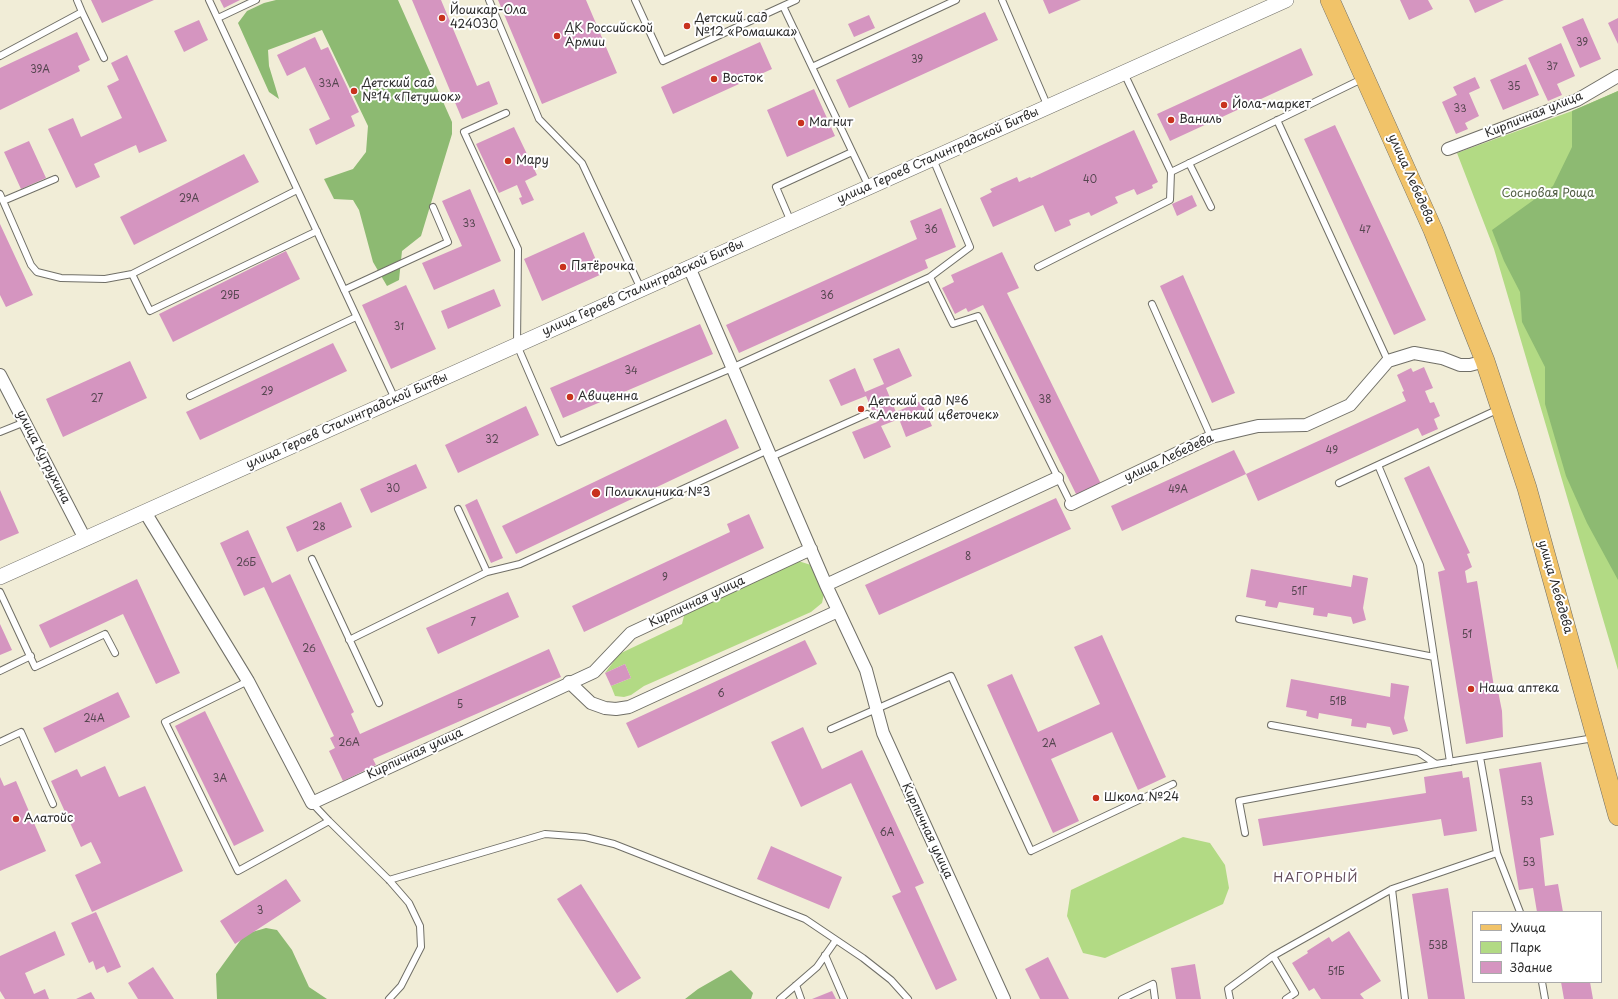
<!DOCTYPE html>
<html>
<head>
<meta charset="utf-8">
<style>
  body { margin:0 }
  #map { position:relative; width:1618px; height:999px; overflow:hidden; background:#f1edd7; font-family:"Playpen Sans",sans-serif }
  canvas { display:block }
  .legend { position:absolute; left:1472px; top:911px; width:130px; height:72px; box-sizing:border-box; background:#fff; border:1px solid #aaa; margin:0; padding:5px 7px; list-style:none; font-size:12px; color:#2b2b2b }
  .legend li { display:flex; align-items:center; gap:8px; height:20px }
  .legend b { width:20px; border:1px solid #aaa }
</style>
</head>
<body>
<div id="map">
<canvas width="1618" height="999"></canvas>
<ul class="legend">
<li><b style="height:5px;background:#f1c369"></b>Улица</li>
<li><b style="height:11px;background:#b2da84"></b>Парк</li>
<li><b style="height:11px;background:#d595c0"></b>Здание</li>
</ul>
</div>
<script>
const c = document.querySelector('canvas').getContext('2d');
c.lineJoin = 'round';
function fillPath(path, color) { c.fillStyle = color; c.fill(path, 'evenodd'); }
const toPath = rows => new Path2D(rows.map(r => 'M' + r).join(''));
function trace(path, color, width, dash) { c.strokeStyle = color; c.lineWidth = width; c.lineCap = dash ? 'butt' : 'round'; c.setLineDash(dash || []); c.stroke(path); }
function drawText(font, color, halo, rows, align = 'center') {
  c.font = font + ' "Playpen Sans",sans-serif'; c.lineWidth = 4; c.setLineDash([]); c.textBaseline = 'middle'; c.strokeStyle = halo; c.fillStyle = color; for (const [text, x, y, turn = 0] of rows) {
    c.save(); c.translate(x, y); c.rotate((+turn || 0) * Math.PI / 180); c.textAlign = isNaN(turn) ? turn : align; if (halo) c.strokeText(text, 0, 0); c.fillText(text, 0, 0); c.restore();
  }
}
fillPath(toPath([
  [1618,91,1618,670,1494,249,1457,153,1572,111],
  [795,560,811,565,824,594,822,603,811,612,644,686,631,695,624,697,615,696,611,686,631,678,625,664,605,673,619,654,682,624,685,612],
  [1183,837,1210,843,1225,865,1229,888,1223,904,1105,958,1083,953,1067,916,1071,890]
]), '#b2da84');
fillPath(toPath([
  [276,0,398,0,452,122,452,134,421,236,402,251,399,280,387,286,373,262,359,210,353,200,334,199,324,179,353,169,366,152,368,126,322,30,268,50,269,66,279,99,269,92,238,23,247,11,264,3],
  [1618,91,1618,580,1587,523,1566,476,1545,404,1545,367,1522,322,1520,292,1504,261,1492,230,1553,186,1572,147,1572,111],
  [266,928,277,930,292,950,309,987,327,999,217,999,216,974,245,934],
  [731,970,753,993,751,999,685,999,698,989]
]), '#8dba72');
fillPath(toPath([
  [91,0,154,0,102,23],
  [220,0,240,0,224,8],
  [412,0,441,0,477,86,489,81,498,104,462,119],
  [498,0,586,0,617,73,542,104],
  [1043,0,1081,0,1049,14],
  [1400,0,1428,0,1433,9,1409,20],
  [1469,0,1504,0,1475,13],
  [985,12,998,40,849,108,836,80],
  [869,15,875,28,854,37,848,24],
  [1583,18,1601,59,1580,68,1562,27],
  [1618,18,1618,44,1608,23],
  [199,20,208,40,184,52,174,31],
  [77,32,90,60,78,66,80,71,0,110,0,68],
  [315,37,321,50,328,47,359,112,351,116,355,126,316,145,309,129,330,119,305,67,287,76,277,55],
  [760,42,772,69,673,114,661,87],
  [1561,43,1575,76,1557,84,1562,95,1548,101,1528,58],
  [1301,48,1313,75,1170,141,1157,114],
  [127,55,167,141,139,153,136,145,94,164,100,177,76,188,48,129,73,118,81,137,122,118,107,86,119,80,111,63],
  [1526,64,1539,95,1503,110,1490,80],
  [1475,77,1480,88,1469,93,1479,116,1465,123,1468,129,1456,134,1442,102,1457,95,1453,87],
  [814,89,835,136,787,157,767,110],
  [1335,125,1426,320,1394,335,1304,139],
  [514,127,537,175,525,181,534,200,522,205,519,198,522,197,517,185,499,193,476,144],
  [1134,130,1158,182,1152,185,1153,188,1137,195,1134,189,1115,197,1118,203,1091,216,1089,212,1069,220,1071,225,1055,232,1043,205,993,227,980,198,992,192,990,189,1017,177,1019,182,1030,177,1031,178],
  [29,141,46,178,21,189,4,152],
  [244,154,259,182,134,245,120,217],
  [470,189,501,261,434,290,422,263,462,246,442,201],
  [1192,195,1197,206,1177,216,1172,204],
  [941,208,956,247,925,260,928,268,739,353,726,325,917,239,910,221],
  [0,224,33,295,6,307,0,295],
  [584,232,602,274,542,301,524,259],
  [286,251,300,279,173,342,159,314],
  [1002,252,1019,288,1007,293,1102,486,1078,498,983,305,968,312,966,308,955,314,942,288,954,282,951,275],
  [1183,275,1235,393,1212,403,1160,286],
  [406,285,436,349,391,369,362,305],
  [494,289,501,306,448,329,441,311],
  [700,324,713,354,563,418,550,388],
  [333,343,347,371,200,440,186,412],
  [899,348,912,376,886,388,896,412,921,401,932,426,906,437,899,419,881,426,891,447,864,459,852,432,877,422,866,396,841,406,829,380,855,368,865,392,884,384,873,359],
  [130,361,147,398,63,437,46,399],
  [1424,367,1433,388,1425,391,1430,403,1434,402,1440,416,1434,419,1438,429,1422,436,1418,428,1258,501,1246,474,1122,531,1111,506,1234,450,1246,474,1406,401,1402,392,1404,391,1397,375,1411,368,1413,372],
  [526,406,539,435,458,473,445,445],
  [726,419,739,448,516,554,502,526],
  [416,464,427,488,371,513,360,489],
  [1429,466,1470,553,1467,554,1472,567,1465,571,1467,583,1477,581,1494,687,1498,691,1502,711,1503,737,1466,744,1438,572,1445,570,1404,478],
  [0,490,19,533,0,541],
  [1056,498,1071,529,879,615,865,585],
  [477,499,503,558,491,563,465,505],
  [341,502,352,527,297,552,286,527],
  [749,514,764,548,584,632,572,606,730,532,727,524],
  [248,530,272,583,290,574,354,712,351,714,360,734,549,649,561,677,373,759,376,765,343,781,329,751,335,748,330,738,334,736,264,587,244,596,220,543],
  [1251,569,1351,587,1353,575,1368,578,1363,608,1366,620,1353,624,1351,617,1328,613,1327,617,1313,615,1314,608,1279,602,1277,608,1265,606,1266,601,1246,597],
  [137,579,180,673,156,684,123,614,50,648,39,625],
  [508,592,519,617,438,654,426,628],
  [0,624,12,650,0,655],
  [1102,635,1166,777,1138,790,1112,732,1051,759,1079,821,1053,833,987,685,1012,674,1038,732,1100,704,1074,647],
  [805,640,817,664,638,748,626,723],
  [625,664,631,678,611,686,605,673],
  [1291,679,1390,697,1391,683,1409,686,1404,718,1408,731,1393,735,1390,727,1367,723,1366,728,1351,726,1352,719,1319,713,1318,719,1306,716,1307,711,1286,707],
  [118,692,130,717,55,753,43,728],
  [205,711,264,831,234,846,175,726],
  [803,727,822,769,862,750,924,883,915,887,957,980,936,990,892,896,901,892,851,783,801,807,771,742],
  [1541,762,1554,835,1540,838,1545,886,1558,884,1563,912,1537,912,1533,888,1519,890,1499,769],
  [105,766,119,797,145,786,183,871,92,912,75,875,101,863,91,842,81,847,51,781,77,769,81,777],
  [1462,771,1463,778,1469,777,1477,831,1444,836,1441,819,1263,846,1258,819,1426,793,1424,777],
  [0,777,4,786,16,781,46,851,0,871],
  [771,846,842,877,829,909,757,879],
  [286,879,301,901,235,944,220,921],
  [581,884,641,978,617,993,557,899],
  [1448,888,1465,999,1428,999,1412,894],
  [96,912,121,967,107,973,104,966,96,970,93,961,89,963,71,923],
  [55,931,65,955,25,973,34,994,45,989,49,999,5,999,0,991,0,956],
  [1349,931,1381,981,1360,994,1364,999,1321,999,1314,988,1309,991,1292,963,1308,953,1307,951,1329,937,1332,942],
  [1048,957,1069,999,1040,999,1025,969],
  [1195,964,1201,999,1176,999,1171,968],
  [153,967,174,999,138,999,128,983],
  [1561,982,1590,982,1593,999,1564,999],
  [832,991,836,999,812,999],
  [91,992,95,999,76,999]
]), '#d595c0');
const service = toPath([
  [209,0,395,399],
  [489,0,539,119,582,163,641,289],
  [635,0,663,61,783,6,869,187],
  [1002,0,1048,107],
  [783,6,796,0],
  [82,12,104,58],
  [218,18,256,0],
  [0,56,82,12,77,0],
  [812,67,956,0],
  [506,113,464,132,518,249,517,345,559,442,725,371,930,277],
  [1277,120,1388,361],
  [933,159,970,247,930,277,953,324,978,316,1071,504],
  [1189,163,1211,207],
  [1171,172,1364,78],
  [0,194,31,265,37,272,61,278,105,279,132,274,297,190],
  [3,201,55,179],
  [791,222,776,187,852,152],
  [1038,267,1170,200,1171,172,1124,73],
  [132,274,150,311,317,231],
  [344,290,448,242,433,207],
  [1152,304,1211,437],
  [190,396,356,317],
  [0,432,25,422],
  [771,457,867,414],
  [1378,465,1420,565,1450,762],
  [1339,483,1499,409],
  [458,509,487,572],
  [312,559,379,703],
  [0,592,35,667,105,634,115,653],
  [1239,619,1434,657],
  [349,640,487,572,520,564,768,450],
  [0,671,31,656],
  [248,681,165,722,238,871,329,821],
  [1271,725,1418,752,1436,764],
  [831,729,951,676,1031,851,1173,784],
  [0,742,21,732,53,804],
  [1480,757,1497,853,1520,912],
  [312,803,329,821,389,880,409,903,420,926,421,947,401,986,389,999],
  [1245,833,1239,801,1436,764,1594,738],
  [389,880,545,834,585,837,614,844,805,919,863,958,891,980,908,999],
  [1392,889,1405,999],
  [825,955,844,999],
  [1273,956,1295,993,1286,999],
  [1542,982,1545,999],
  [796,985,801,999],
  [780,999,817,967,836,940],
  [1122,999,1153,984,1155,999],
  [1230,999,1228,989,1273,956,1392,889,1497,853]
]);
const minor = toPath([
  [1448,149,1577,100,1618,76],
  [689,267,826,585,866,670,883,733,1004,999],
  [0,375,85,539],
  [1071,504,1211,437,1258,426,1306,425,1350,405,1388,361,1414,353,1442,358,1460,365,1470,365,1485,361],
  [145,512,248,681,312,803,594,672,631,633,811,549],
  [826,585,1057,478],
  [569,682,591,703,605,708,616,709,629,707,838,611]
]);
const tertiary = toPath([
  [0,577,1286,0]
]);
const primary = toPath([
  [1330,0,1433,230,1485,361,1527,488,1618,816]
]);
trace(service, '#706f67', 8);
trace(minor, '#706f67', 14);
trace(tertiary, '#706f67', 16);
trace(primary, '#706f67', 20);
trace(service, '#fff', 6);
trace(minor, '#fff', 12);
trace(tertiary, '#fff', 15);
trace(primary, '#f1c369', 19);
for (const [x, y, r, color] of [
  [442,18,4,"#c8321e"],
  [687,26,4,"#c8321e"],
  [557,36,4,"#c8321e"],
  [714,79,4,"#c8321e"],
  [354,91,4,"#c8321e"],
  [1224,105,4,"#c8321e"],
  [1171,120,4,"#c8321e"],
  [801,123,4,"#c8321e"],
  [508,161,4,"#c8321e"],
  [563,267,4,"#c8321e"],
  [570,397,4,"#c8321e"],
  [861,409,4,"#c8321e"],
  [596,493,5,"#c8321e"],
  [1471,689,4,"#c8321e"],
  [1096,798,4,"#c8321e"],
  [16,819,4,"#c8321e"]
]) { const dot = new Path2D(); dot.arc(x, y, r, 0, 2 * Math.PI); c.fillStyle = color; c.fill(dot); trace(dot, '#fff', 1.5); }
drawText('10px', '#564650', null, [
  ["39",1582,43],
  ["39",917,60],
  ["37",1552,67],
  ["39А",40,70],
  ["33А",329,84],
  ["35",1514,87],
  ["33",1460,109],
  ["40",1090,180],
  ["29А",189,199],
  ["33",469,224],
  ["36",931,230],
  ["47",1365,230],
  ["29Б",230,296],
  ["36",827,296],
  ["31",399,327],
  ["34",631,371],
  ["29",267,392],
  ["27",97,399],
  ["38",1045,400],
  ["32",492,440],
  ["49",1332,451],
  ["30",393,489],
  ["49А",1178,490],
  ["28",319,527],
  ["8",968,557],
  ["26Б",246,563],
  ["9",665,578],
  ["51Г",1299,592],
  ["7",473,623],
  ["51",1467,635],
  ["26",309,649],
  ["6",721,694],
  ["51В",1338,702],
  ["5",460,705],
  ["24А",94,719],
  ["26А",349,743],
  ["2А",1049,744],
  ["3А",220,779],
  ["53",1527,802],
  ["6А",887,833],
  ["53",1529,863],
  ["3",260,911],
  ["53В",1438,946],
  ["51Б",1336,972]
]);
drawText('12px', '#2b2b2b', '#fff', [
  ["Йошкар-Ола",450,11],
  ["424030",450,25],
  ["Детский сад",695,19],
  ["№12 «Ромашка»",695,33],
  ["ДК Российской",565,29],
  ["Армии",565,43],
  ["Восток",722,79],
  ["Детский сад",362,84],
  ["№14 «Петушок»",362,98],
  ["Йола-маркет",1232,105],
  ["Ваниль",1179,120],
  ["Магнит",809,123],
  ["Мару",516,161],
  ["Пятёрочка",571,267],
  ["Авиценна",578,397],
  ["Детский сад №6",869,402],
  ["«Аленький цветочек»",869,416],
  ["Поликлиника №3",605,493],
  ["Наша аптека",1479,689],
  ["Школа №24",1104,798],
  ["Алатойс",24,819]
], 'left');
drawText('12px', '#2b2b2b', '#fff', [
  ["Кирпичная улица",1534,115,-22],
  ["улица Героев Сталинградской Битвы",938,156,-24],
  ["улица Лебедева",1411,179,66],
  ["улица Героев Сталинградской Битвы",643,288,-24],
  ["улица Героев Сталинградской Битвы",347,421,-24],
  ["улица Кутрухина",43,457,63],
  ["улица Лебедева",1169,458,-25],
  ["улица Лебедева",1555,587,74],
  ["Кирпичная улица",697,602,-25],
  ["Кирпичная улица",415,754,-25],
  ["Кирпичная улица",927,831,65]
]);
drawText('12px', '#546046', '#fff', [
  ["Сосновая Роща",1548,194]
]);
c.letterSpacing = '1px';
drawText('13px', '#66505f', '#fff', [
  ["НАГОРНЫЙ",1316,878]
]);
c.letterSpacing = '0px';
</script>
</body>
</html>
